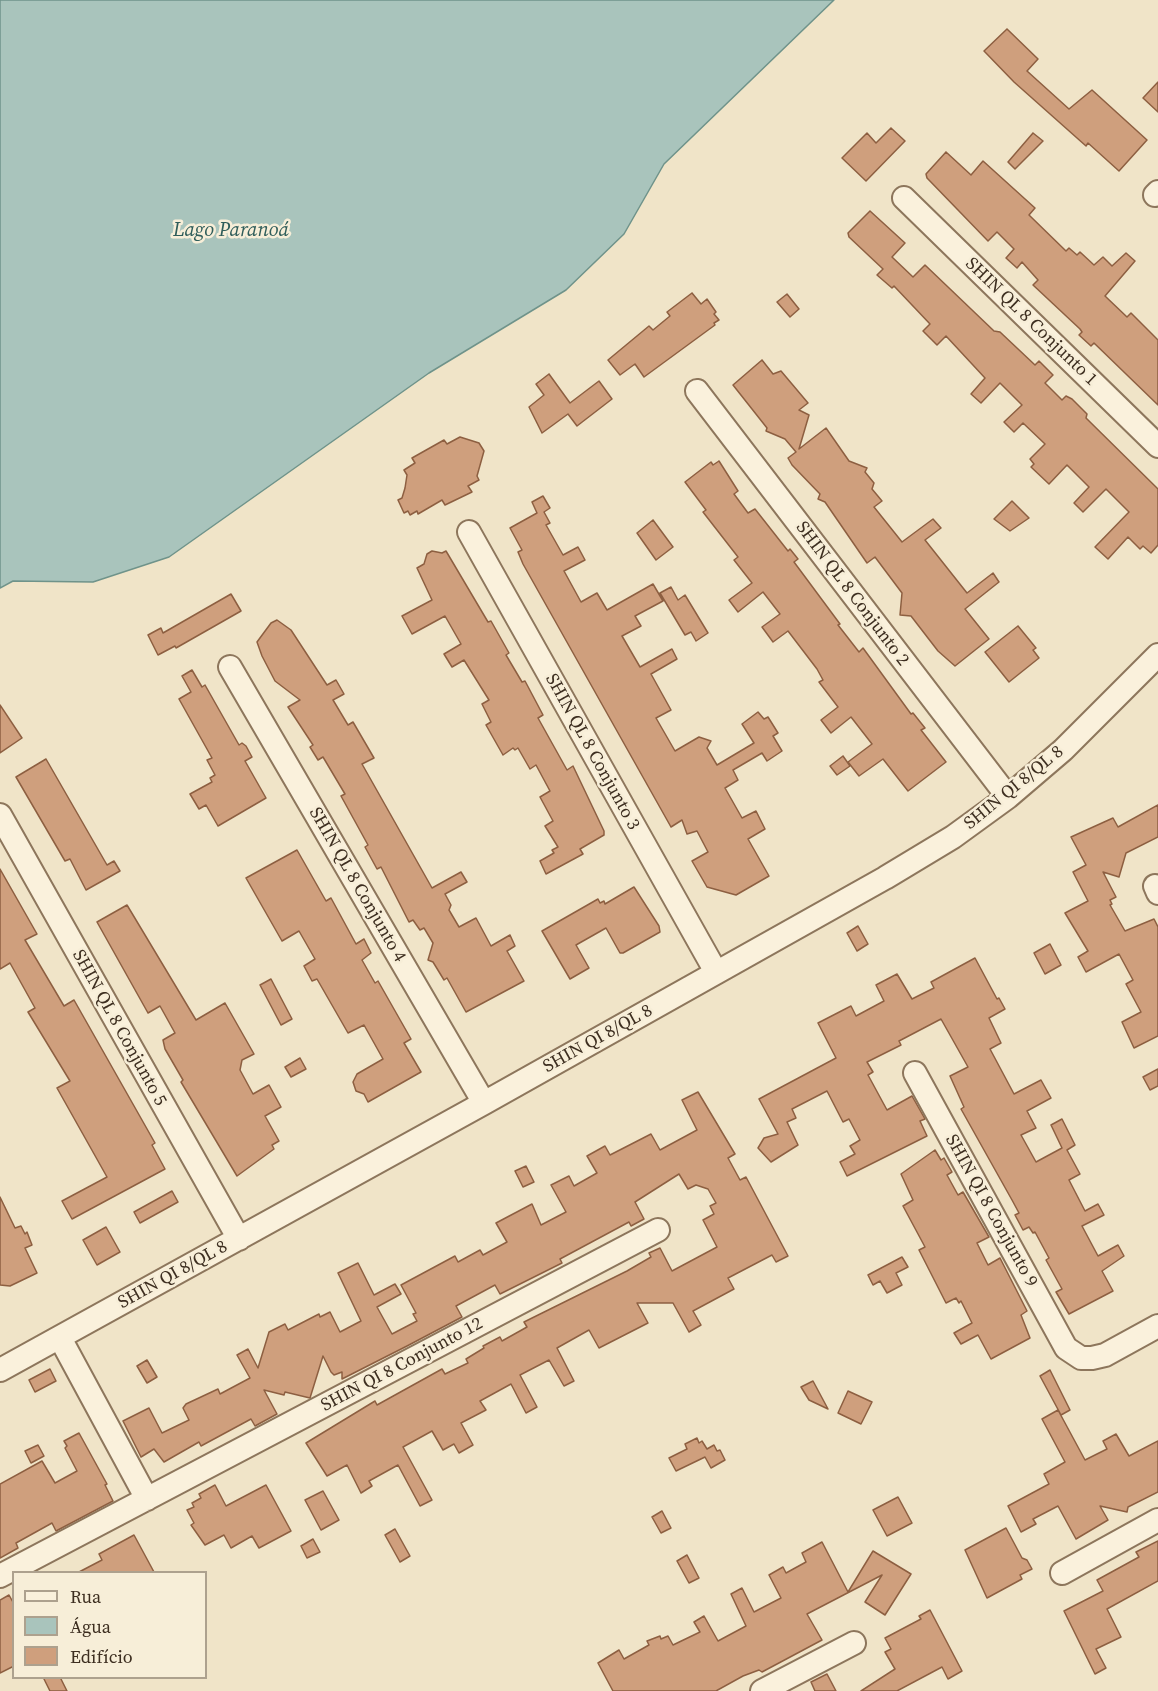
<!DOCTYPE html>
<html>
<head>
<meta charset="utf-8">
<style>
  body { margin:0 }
  #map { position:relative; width:1158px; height:1691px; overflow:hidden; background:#f0e4c8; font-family:"Source Serif 4",serif }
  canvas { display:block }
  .legend { position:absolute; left:12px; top:1571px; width:195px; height:108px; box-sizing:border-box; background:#f7eed8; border:2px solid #ada18e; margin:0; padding:8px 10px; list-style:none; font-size:18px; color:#3d2e20 }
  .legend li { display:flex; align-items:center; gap:12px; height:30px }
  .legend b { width:30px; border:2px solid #ada18e }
</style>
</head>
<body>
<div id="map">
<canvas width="1158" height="1691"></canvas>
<ul class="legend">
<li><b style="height:8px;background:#faf1dc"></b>Rua</li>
<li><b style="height:16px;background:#a9c4bc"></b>Água</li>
<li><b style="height:16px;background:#cf9f7d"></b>Edifício</li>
</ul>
</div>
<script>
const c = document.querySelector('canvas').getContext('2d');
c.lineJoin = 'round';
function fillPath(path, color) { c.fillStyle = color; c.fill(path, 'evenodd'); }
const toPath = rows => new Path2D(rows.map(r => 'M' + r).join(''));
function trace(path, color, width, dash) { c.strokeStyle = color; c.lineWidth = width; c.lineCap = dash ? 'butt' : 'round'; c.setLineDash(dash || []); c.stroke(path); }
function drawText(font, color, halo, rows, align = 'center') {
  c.font = font + ' "Source Serif 4",serif'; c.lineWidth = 5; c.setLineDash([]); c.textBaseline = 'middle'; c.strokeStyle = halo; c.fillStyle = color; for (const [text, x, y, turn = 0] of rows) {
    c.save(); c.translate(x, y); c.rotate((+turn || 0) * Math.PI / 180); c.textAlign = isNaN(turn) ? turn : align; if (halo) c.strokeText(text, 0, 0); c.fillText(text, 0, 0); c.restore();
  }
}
const water = toPath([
  [0,0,834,0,664,164,624,234,566,290,429,373,169,557,93,582,13,581,0,588,0,0]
]);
fillPath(water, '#a9c4bc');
trace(water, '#6f938a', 1.5);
const building = toPath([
  [1007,29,1038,59,1027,71,1069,109,1092,90,1147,140,1119,171,1088,143,1086,146,1014,82,984,51,1007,29],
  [1158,82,1158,112,1143,98,1158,82],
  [891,128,905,141,866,181,842,158,867,133,876,143,891,128],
  [1033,133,1043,141,1015,169,1008,162,1033,133],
  [946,152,971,175,983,161,1035,208,1029,215,1066,251,1069,248,1077,255,1080,252,1094,265,1103,257,1112,266,1126,253,1135,261,1105,296,1127,317,1131,313,1158,340,1158,405,1094,343,1091,346,1079,335,1082,332,1080,329,1033,285,1038,280,1022,262,1017,268,1006,258,1014,249,997,232,988,241,927,178,926,174,946,152],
  [870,211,905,243,892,257,913,277,925,265,994,331,1000,332,1035,365,1039,361,1053,375,1045,383,1062,400,1066,396,1072,399,1087,414,1086,418,1158,489,1158,545,1151,553,1143,546,1140,549,1128,537,1108,559,1095,547,1129,512,1106,489,1083,512,1074,503,1089,487,1067,465,1049,484,1031,467,1034,464,1030,459,1045,444,1023,423,1014,432,1004,422,1022,405,1000,383,981,403,971,394,985,378,946,336,937,345,923,331,930,324,894,286,892,288,877,275,883,269,849,237,848,233,870,211],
  [692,293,701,304,707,299,716,312,714,314,719,320,714,323,715,325,644,377,635,364,620,375,608,360,649,326,653,330,670,316,667,312,692,293],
  [787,294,799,309,790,317,777,302,787,294],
  [762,360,773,374,781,371,808,403,799,410,809,415,799,449,826,428,849,461,867,468,865,472,874,483,872,489,882,501,874,507,902,542,933,519,941,528,925,540,967,593,993,573,999,582,965,609,989,639,955,666,938,651,911,616,900,615,902,593,875,557,867,563,825,502,818,499,820,494,792,465,788,458,796,452,785,439,766,431,767,428,733,385,762,360],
  [549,374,570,403,599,381,612,399,577,426,568,414,542,433,529,407,544,395,536,384,549,374],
  [460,437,479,443,484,451,477,476,479,480,468,486,472,492,445,505,442,500,418,514,417,511,410,515,408,511,404,513,398,500,402,498,405,488,407,475,404,470,415,463,412,458,444,440,447,444,460,437],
  [719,461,738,491,734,494,748,513,755,509,788,551,790,549,798,559,794,562,840,624,838,625,859,652,863,648,911,714,913,713,925,728,921,730,946,762,908,791,883,759,859,776,848,762,872,744,851,717,831,733,821,720,838,707,819,682,823,680,817,669,788,631,773,642,762,627,780,614,763,592,738,612,729,600,752,583,734,560,738,557,703,512,706,510,685,482,711,462,713,465,719,461],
  [543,496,550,508,544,512,550,523,546,525,563,555,578,547,585,560,564,571,581,602,597,593,607,610,653,584,663,601,635,616,641,626,622,636,640,667,672,649,677,659,651,674,671,710,656,718,675,751,699,737,711,741,707,748,717,765,754,743,742,724,758,712,764,719,768,717,778,733,773,736,782,751,767,761,762,753,733,770,738,780,725,788,742,818,756,811,765,829,748,839,769,876,736,895,707,887,692,861,708,852,697,831,687,834,682,820,671,827,523,564,518,552,522,550,510,528,537,513,532,502,543,496],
  [1012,501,1029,518,1010,531,994,519,1012,501],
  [653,520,673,547,656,560,637,533,653,520],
  [432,551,442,553,446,551,488,622,491,621,509,653,506,655,522,682,525,681,543,715,538,718,567,770,573,766,604,831,604,835,580,849,583,854,546,874,540,861,554,853,552,850,558,847,545,826,553,821,540,797,550,791,536,765,530,769,518,748,515,750,513,748,503,755,486,725,491,722,482,704,489,700,464,660,452,667,444,654,461,644,445,616,412,634,402,616,432,600,417,568,424,564,427,554,432,551],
  [671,587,678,600,685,595,708,633,696,641,691,632,685,635,660,593,671,587],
  [231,594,241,611,176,648,175,646,158,655,148,635,161,628,163,633,231,594],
  [277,620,291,630,327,685,336,680,344,694,333,700,348,725,353,722,374,758,362,764,432,888,461,872,467,882,445,894,451,905,449,910,459,927,476,918,491,946,510,935,515,946,507,951,524,981,466,1012,447,978,444,980,433,962,428,960,433,943,424,928,420,930,413,920,409,922,381,867,377,869,365,847,368,845,341,796,345,794,323,757,318,760,310,747,313,745,288,707,300,700,275,681,262,656,257,642,271,623,277,620],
  [1018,626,1036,648,1033,650,1039,658,1009,682,985,652,1018,626],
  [192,670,202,687,205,685,239,745,242,743,246,746,252,757,245,761,266,798,218,826,206,805,199,809,190,794,212,782,210,778,215,775,207,760,212,758,179,699,191,692,182,676,192,670],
  [0,705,22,738,0,753,0,705],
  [843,756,850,766,837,775,830,766,843,756],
  [46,759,107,865,114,861,120,871,86,890,70,859,65,861,16,777,46,759],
  [1158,805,1158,837,1126,853,1119,877,1103,872,1116,897,1110,900,1112,904,1110,905,1125,931,1154,919,1158,927,1158,1036,1134,1048,1122,1022,1141,1012,1126,984,1133,980,1119,954,1086,972,1078,957,1088,951,1065,913,1088,901,1073,872,1086,865,1071,837,1113,818,1118,827,1158,805],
  [297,850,326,901,331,898,356,944,364,939,371,953,362,960,375,983,378,981,411,1039,404,1043,421,1072,368,1102,364,1094,356,1091,353,1082,357,1074,383,1059,364,1025,348,1033,317,979,312,981,304,966,315,959,299,931,282,941,246,878,297,850],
  [0,869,37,934,25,940,64,1006,74,1000,155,1143,152,1145,165,1169,72,1219,62,1201,107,1177,57,1088,70,1081,28,1012,35,1008,10,963,0,969,0,869],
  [634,887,659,926,660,932,623,953,620,953,606,928,576,945,589,968,570,979,542,931,598,899,600,903,604,901,605,904,634,887],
  [127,905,196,1020,225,1003,254,1054,242,1060,240,1070,253,1094,269,1085,281,1107,265,1116,279,1141,272,1145,274,1149,237,1176,181,1082,183,1080,165,1049,163,1040,175,1033,160,1006,148,1013,97,922,127,905],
  [858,926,868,944,857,951,847,933,858,926],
  [1050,944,1061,965,1045,974,1034,953,1050,944],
  [975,958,997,999,999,998,1005,1009,989,1018,1001,1043,990,1049,1014,1094,1041,1080,1051,1098,1027,1111,1036,1128,1021,1135,1036,1162,1062,1148,1051,1125,1062,1119,1075,1145,1067,1150,1080,1174,1069,1180,1085,1211,1098,1204,1104,1215,1082,1226,1098,1256,1118,1245,1124,1256,1102,1271,1113,1291,1069,1314,1056,1292,1062,1289,1046,1260,1049,1258,1035,1232,1033,1233,1029,1227,1023,1230,1015,1215,1019,1213,1012,1200,961,1109,964,1107,950,1076,968,1067,941,1019,899,1041,901,1045,867,1062,873,1072,868,1075,887,1110,912,1096,925,1119,920,1121,927,1136,847,1176,840,1162,855,1154,850,1146,860,1140,849,1119,843,1122,827,1091,792,1109,796,1118,787,1122,798,1145,771,1162,758,1148,764,1138,778,1134,759,1099,836,1058,818,1023,851,1006,856,1016,884,1001,876,985,897,974,912,999,934,988,931,982,975,958],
  [271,979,292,1019,281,1025,260,985,271,979],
  [300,1058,306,1069,291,1077,285,1067,300,1058],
  [1158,1069,1158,1086,1150,1090,1143,1077,1158,1069],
  [698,1092,735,1154,728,1158,740,1180,746,1177,788,1256,776,1262,772,1255,728,1278,734,1289,693,1311,701,1325,689,1332,673,1303,637,1303,648,1323,599,1348,589,1330,557,1348,574,1381,564,1386,549,1360,520,1375,537,1407,526,1413,511,1384,480,1401,486,1410,461,1423,473,1445,459,1453,454,1444,443,1450,432,1431,403,1447,432,1500,420,1506,398,1465,369,1481,372,1486,361,1493,347,1465,327,1476,306,1443,375,1401,377,1405,442,1369,445,1374,468,1363,466,1359,484,1348,483,1346,500,1337,502,1341,527,1327,524,1322,627,1271,651,1257,649,1253,660,1248,672,1271,717,1247,703,1220,714,1214,710,1206,716,1203,708,1189,696,1185,688,1189,679,1174,635,1202,644,1219,631,1226,629,1222,560,1259,562,1263,500,1294,495,1285,456,1306,462,1317,407,1346,342,1379,342,1372,334,1375,331,1372,323,1356,310,1398,285,1392,284,1395,264,1390,277,1414,255,1426,251,1419,201,1446,199,1442,164,1462,154,1449,141,1457,123,1421,149,1408,162,1433,189,1420,183,1408,186,1404,218,1389,220,1394,250,1378,237,1355,248,1349,258,1368,269,1332,285,1324,288,1330,319,1314,320,1317,330,1312,340,1332,361,1321,338,1273,358,1263,374,1295,395,1284,401,1294,377,1307,392,1334,417,1321,413,1314,416,1313,401,1285,455,1256,458,1262,480,1250,483,1255,507,1242,496,1223,532,1204,541,1225,566,1212,551,1185,569,1176,574,1186,597,1173,587,1156,605,1146,610,1155,651,1134,660,1150,697,1130,682,1100,698,1092],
  [935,1150,941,1160,944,1158,952,1172,947,1175,958,1195,963,1192,989,1237,977,1243,988,1265,1000,1258,1027,1311,1021,1315,1030,1338,991,1359,978,1335,961,1344,954,1333,972,1323,961,1301,959,1303,956,1298,946,1303,919,1250,925,1247,903,1206,913,1200,901,1174,935,1150],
  [526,1166,534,1182,523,1187,515,1171,526,1166],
  [172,1191,178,1202,140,1223,134,1212,172,1191],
  [0,1197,15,1228,21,1226,25,1234,27,1232,32,1245,25,1248,37,1273,10,1286,0,1285,0,1197],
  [106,1227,120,1252,97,1265,83,1240,106,1227],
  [902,1257,908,1267,896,1273,902,1285,887,1293,880,1281,873,1285,868,1275,902,1257],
  [147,1360,157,1377,147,1383,137,1366,147,1360],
  [50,1369,56,1381,35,1392,29,1380,50,1369],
  [1050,1370,1070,1410,1061,1415,1040,1376,1050,1370],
  [813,1381,828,1409,809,1400,801,1387,813,1381],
  [848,1391,872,1402,861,1424,838,1413,848,1391],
  [1058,1410,1085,1460,1107,1449,1103,1441,1116,1434,1129,1456,1158,1441,1158,1492,1128,1507,1127,1512,1100,1506,1108,1520,1076,1539,1058,1506,1033,1519,1036,1524,1021,1532,1008,1506,1049,1484,1044,1474,1065,1462,1042,1419,1058,1410],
  [79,1433,107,1484,105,1485,113,1501,56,1531,52,1523,16,1543,18,1548,0,1558,0,1484,42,1461,55,1483,77,1471,65,1448,67,1446,64,1441,79,1433],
  [697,1438,699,1443,702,1441,707,1449,714,1445,717,1451,720,1450,725,1460,711,1468,705,1457,676,1471,669,1458,687,1449,685,1444,697,1438],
  [38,1445,44,1456,31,1463,25,1451,38,1445],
  [215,1485,226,1506,266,1485,291,1531,259,1548,252,1536,231,1548,224,1535,205,1545,191,1525,194,1523,187,1510,194,1507,192,1503,201,1498,199,1494,215,1485],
  [323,1491,339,1520,321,1530,305,1500,323,1491],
  [898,1497,912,1523,887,1536,873,1510,898,1497],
  [662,1511,671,1528,661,1533,652,1517,662,1511],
  [1006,1528,1022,1558,1027,1560,1032,1569,1020,1575,1022,1579,987,1598,965,1550,1006,1528],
  [395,1529,410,1556,400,1562,385,1535,395,1529],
  [134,1535,154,1572,79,1572,102,1560,99,1554,134,1535],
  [313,1539,320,1552,307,1558,301,1546,313,1539],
  [1158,1541,1158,1581,1107,1609,1121,1637,1096,1649,1106,1668,1095,1674,1064,1611,1103,1591,1097,1580,1139,1557,1136,1552,1158,1541],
  [822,1542,848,1592,873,1551,911,1574,885,1615,865,1602,882,1575,807,1614,822,1640,762,1672,759,1670,743,1676,716,1691,613,1691,598,1663,619,1650,624,1659,649,1645,647,1641,660,1636,661,1639,668,1636,673,1645,700,1632,694,1622,704,1616,718,1641,746,1626,731,1594,742,1588,754,1612,781,1598,769,1575,783,1567,786,1573,806,1562,802,1553,822,1542],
  [687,1555,699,1578,689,1583,677,1561,687,1555],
  [9,1595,14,1604,14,1666,0,1673,0,1600,9,1595],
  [930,1610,962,1671,948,1679,942,1667,897,1691,861,1691,895,1669,885,1652,891,1649,885,1638,921,1619,919,1616,930,1610],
  [827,1674,836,1691,815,1691,811,1682,827,1674],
  [43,1677,60,1677,67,1691,50,1691,43,1677]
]);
fillPath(building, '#cf9f7d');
trace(building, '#8d5f41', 1.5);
const minor = toPath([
  [1155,195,1158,192],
  [904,198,1158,446],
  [697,391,1008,797],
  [469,532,716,972],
  [230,667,484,1103],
  [0,815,239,1239],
  [1155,886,1158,893],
  [915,1073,1066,1348,1081,1358,1092,1358,1105,1355,1158,1326],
  [60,1338,147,1499],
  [0,1370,484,1103,885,878,953,837,1008,797,1063,750,1158,655],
  [1062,1573,1158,1520],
  [0,1576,658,1230],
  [762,1691,854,1643]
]);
trace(minor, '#8d765c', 26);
trace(minor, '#faf1dc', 22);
drawText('18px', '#3d2e20', '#f7eed8', [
  ["SHIN QL 8 Conjunto 1",1031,322,44],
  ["SHIN QL 8 Conjunto 2",852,594,53],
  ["SHIN QL 8 Conjunto 3",592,752,61],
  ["SHIN QI 8/QL 8",1014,788,-39],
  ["SHIN QL 8 Conjunto 4",357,885,60],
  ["SHIN QL 8 Conjunto 5",119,1028,61],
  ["SHIN QI 8/QL 8",598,1039,-29],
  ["SHIN QI 8 Conjunto 9",991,1211,61],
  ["SHIN QI 8/QL 8",173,1275,-29],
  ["SHIN QI 8 Conjunto 12",402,1365,-28]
]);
drawText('italic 20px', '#2f5d5a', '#f7eed8', [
  ["Lago Paranoá",231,231]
]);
</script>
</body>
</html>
